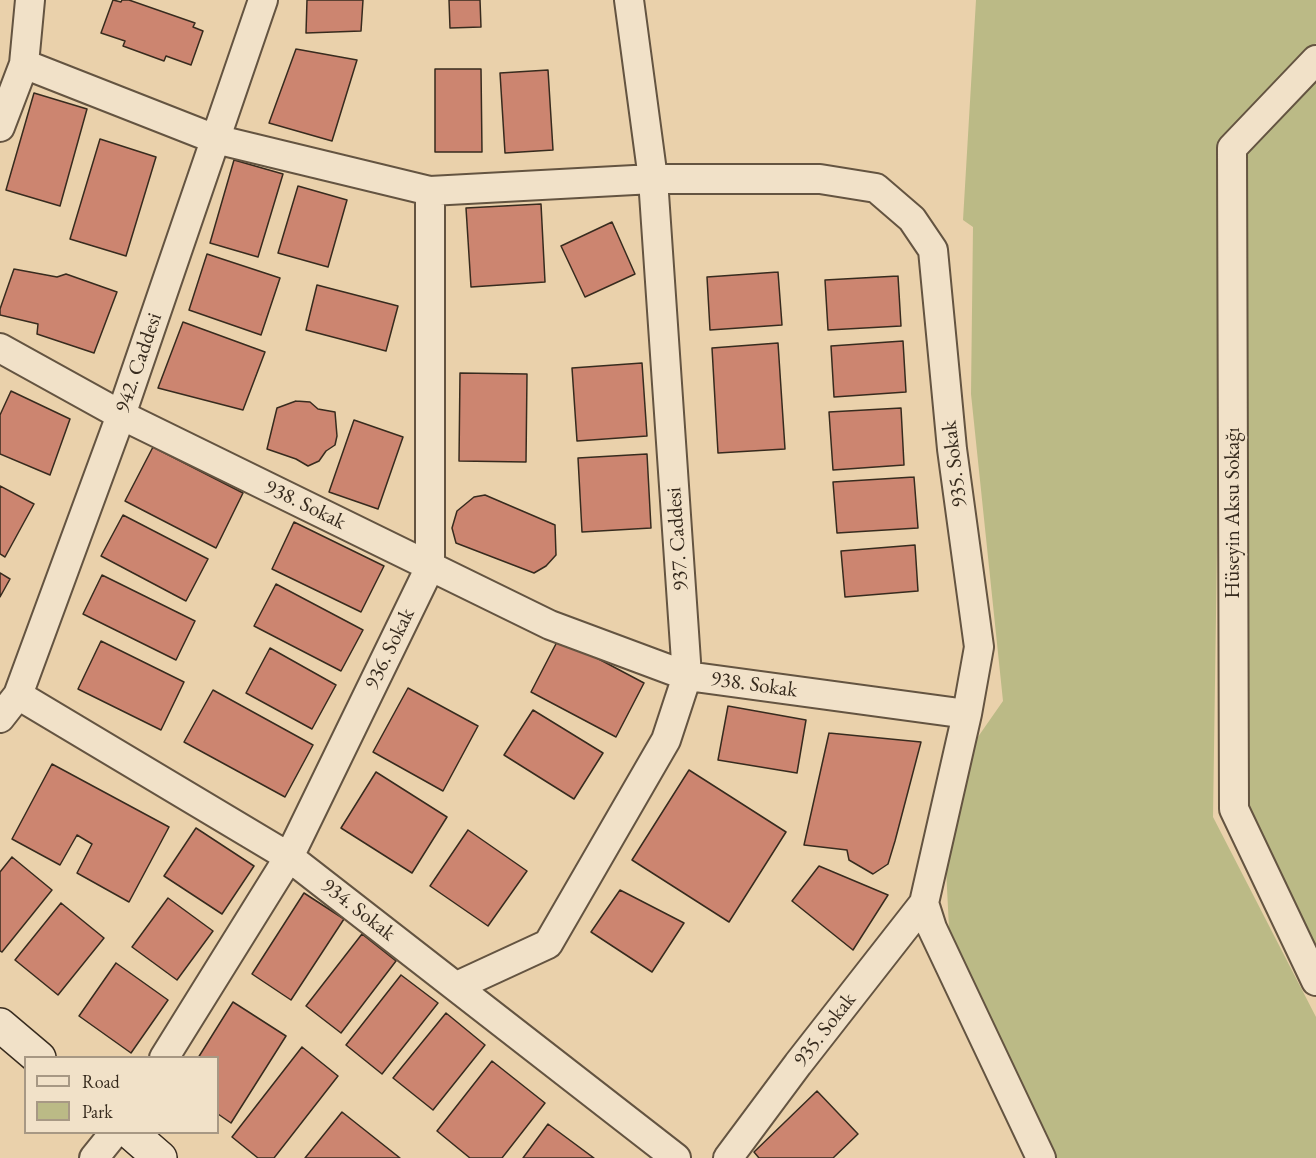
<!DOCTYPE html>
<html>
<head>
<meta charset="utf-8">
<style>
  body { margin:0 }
  #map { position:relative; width:1316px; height:1158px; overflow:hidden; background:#ead1ab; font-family:"EB Garamond",serif }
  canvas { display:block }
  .legend { position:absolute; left:24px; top:1056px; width:195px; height:78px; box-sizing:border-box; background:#f1e1c8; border:2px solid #a79884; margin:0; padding:8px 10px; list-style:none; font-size:18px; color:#372b1e }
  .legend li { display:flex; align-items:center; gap:12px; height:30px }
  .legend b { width:30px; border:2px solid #a79884 }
</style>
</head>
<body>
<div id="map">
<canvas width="1316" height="1158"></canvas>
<ul class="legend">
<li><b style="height:8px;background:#f1e1c8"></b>Road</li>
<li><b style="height:16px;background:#bbba86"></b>Park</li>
</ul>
</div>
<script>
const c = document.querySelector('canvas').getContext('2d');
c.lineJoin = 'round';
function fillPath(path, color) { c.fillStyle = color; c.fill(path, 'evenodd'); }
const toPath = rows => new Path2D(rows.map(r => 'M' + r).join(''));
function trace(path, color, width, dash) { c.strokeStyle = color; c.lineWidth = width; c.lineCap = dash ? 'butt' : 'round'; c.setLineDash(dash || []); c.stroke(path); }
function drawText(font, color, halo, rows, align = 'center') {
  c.font = font + ' "EB Garamond",serif'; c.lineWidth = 4.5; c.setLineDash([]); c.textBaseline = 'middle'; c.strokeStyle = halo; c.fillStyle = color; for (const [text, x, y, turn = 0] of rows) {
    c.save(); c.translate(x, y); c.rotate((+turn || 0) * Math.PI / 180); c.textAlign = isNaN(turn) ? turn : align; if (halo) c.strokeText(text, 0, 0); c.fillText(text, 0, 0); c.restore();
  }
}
fillPath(toPath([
  [976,0,1316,0,1316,43,1223,143,1213,817,1316,1017,1316,1158,1051,1158,996,1048,949,928,946,868,973,744,1003,701,971,394,973,227,963,220],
  [1316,80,1316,958,1247,813,1242,150]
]), '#bbba86');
const building = toPath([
  [113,0,121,2,122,0,129,0,195,23,193,27,203,31,191,65,166,56,164,61,123,46,125,41,101,33,113,0],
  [307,0,363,0,361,31,306,33,307,0],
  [449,0,480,0,481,27,450,28,449,0],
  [296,49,357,60,332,141,269,123,296,49],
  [435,69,481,69,482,152,435,152,435,69],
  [548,70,553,150,505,153,500,73,548,70],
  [34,93,87,109,60,206,6,190,34,93],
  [100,139,156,157,126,256,70,239,100,139],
  [234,160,283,174,258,257,210,243,234,160],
  [298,186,347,200,328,267,278,253,298,186],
  [541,204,545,282,471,287,466,208,541,204],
  [612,222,635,274,585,297,561,246,612,222],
  [207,254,280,278,261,335,189,310,207,254],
  [14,269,57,277,66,274,117,292,94,353,37,334,38,324,0,315,0,309,14,269],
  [778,272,782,325,710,330,707,277,778,272],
  [898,276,901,326,828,330,825,280,898,276],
  [317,285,398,306,386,351,306,330,317,285],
  [183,322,265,352,243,410,158,388,183,322],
  [903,341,906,392,834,397,831,346,903,341],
  [778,343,785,449,718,453,712,348,778,343],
  [642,363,647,436,577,441,572,368,642,363],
  [460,373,527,374,526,462,459,461,460,373],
  [11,391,70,419,50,475,0,454,0,415,11,391],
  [296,401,310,402,318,409,335,412,337,436,335,445,326,451,319,461,308,466,296,459,267,449,277,408,296,401],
  [901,408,904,465,833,470,829,412,901,408],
  [354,420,403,437,378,509,329,492,354,420],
  [153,447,243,493,216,548,125,501,153,447],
  [647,454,651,528,582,532,578,458,647,454],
  [914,477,918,528,837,533,833,482,914,477],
  [0,486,34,504,5,557,0,554,0,486],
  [485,495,555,525,556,555,546,566,534,573,456,543,452,528,457,511,474,497,485,495],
  [123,515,208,559,186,601,101,556,123,515],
  [294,522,384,566,361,612,272,569,294,522],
  [915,545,918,591,845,597,841,551,915,545],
  [0,573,10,579,0,597,0,573],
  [102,575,195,621,176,660,83,614,102,575],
  [276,584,363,630,341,671,254,626,276,584],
  [559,638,644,683,616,737,531,692,559,638],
  [101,641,184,682,161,730,78,689,101,641],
  [270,648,336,685,312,729,246,693,270,648],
  [408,688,478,726,443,791,373,752,408,688],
  [213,690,313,745,285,797,184,742,213,690],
  [728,706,806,720,797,773,718,760,728,706],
  [533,710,603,753,574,799,504,755,533,710],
  [829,733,921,742,895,841,888,864,873,874,849,860,847,850,804,845,829,733],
  [52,764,169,827,129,902,77,873,92,844,77,835,60,865,12,839,52,764],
  [689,770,786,832,729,922,632,860,689,770],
  [376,772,447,817,412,873,341,828,376,772],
  [196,828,254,866,222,914,164,876,196,828],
  [468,830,527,871,488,926,430,886,468,830],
  [12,857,52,890,2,952,0,951,0,872,12,857],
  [819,866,888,895,853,950,792,901,819,866],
  [620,890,684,923,652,972,591,932,620,890],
  [304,893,344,919,291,1000,252,974,304,893],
  [168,898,213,931,177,980,132,947,168,898],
  [61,903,104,938,58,995,15,960,61,903],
  [362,934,396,961,341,1033,306,1006,362,934],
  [116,963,168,1000,131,1053,79,1016,116,963],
  [401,975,438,1003,382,1074,346,1045,401,975],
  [233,1002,286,1036,231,1123,218,1114,218,1058,198,1058,233,1002],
  [446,1013,485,1045,433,1110,393,1078,446,1013],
  [302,1047,338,1076,274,1158,258,1158,232,1137,302,1047],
  [492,1061,545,1103,502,1158,470,1158,437,1131,492,1061],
  [817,1091,858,1134,833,1158,759,1158,754,1152,817,1091],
  [342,1112,400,1158,305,1158,342,1112],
  [548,1124,594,1158,523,1158,548,1124]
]);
fillPath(building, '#cc8570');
trace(building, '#372b1e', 1.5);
const street = toPath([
  [1316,60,1232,148,1234,809,1316,981],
  [24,64,215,139,430,191,653,179,820,179,876,188,912,219,933,250,952,449,979,647,967,714,924,903,932,928,1041,1158],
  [0,127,24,64,30,0],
  [0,348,121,415,550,625,687,676,967,714],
  [18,695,289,857,676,1158],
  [0,718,18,695,121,415,263,0],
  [457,986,548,944,666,740,687,676,653,179,629,0],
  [164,1058,289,857,430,567,430,191],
  [94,1158,115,1132],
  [728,1158,798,1064,924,903]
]);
const secondary = toPath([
  [0,1025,39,1058],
  [130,1132,160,1158]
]);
trace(street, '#645441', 32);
trace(secondary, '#372b1e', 36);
trace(street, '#f1e1c8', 28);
trace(secondary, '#f1e1c8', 33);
drawText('21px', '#372b1e', '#f1e1c8', [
  ["942. Caddesi",139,363,-71],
  ["935. Sokak",955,464,-97],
  ["938. Sokak",305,505,26],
  ["Hüseyin Aksu Sokağı",1233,513,-90],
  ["937. Caddesi",678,539,-94],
  ["936. Sokak",390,649,-64],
  ["938. Sokak",754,685,8],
  ["934. Sokak",358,910,38],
  ["935. Sokak",825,1030,-52]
]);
</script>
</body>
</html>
